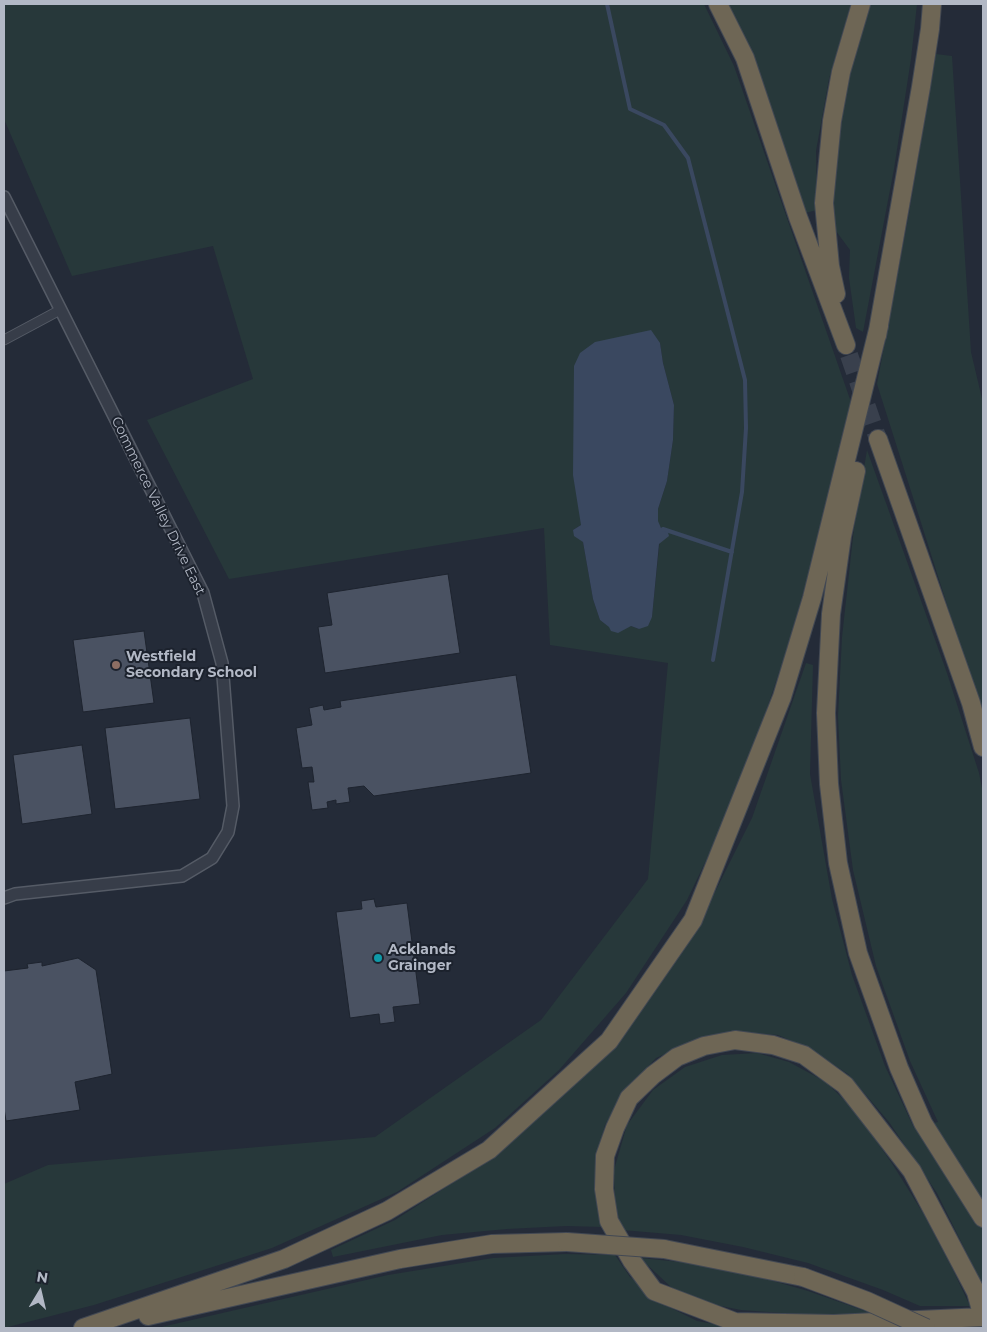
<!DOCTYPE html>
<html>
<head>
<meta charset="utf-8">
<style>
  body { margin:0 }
  #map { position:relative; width:987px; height:1332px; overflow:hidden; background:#242b38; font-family:Montserrat,sans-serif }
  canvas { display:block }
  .frame { position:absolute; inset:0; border:5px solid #b2b8c5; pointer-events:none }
  .north { position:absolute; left:15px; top:1267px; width:50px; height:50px; -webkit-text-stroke:4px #1c222d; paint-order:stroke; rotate:9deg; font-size:14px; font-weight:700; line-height:20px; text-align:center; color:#b2b8c5 }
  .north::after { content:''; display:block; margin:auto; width:18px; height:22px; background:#b2b8c5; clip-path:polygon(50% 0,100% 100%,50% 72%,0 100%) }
</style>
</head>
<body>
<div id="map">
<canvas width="987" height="1332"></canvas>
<div class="frame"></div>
<div class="north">N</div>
</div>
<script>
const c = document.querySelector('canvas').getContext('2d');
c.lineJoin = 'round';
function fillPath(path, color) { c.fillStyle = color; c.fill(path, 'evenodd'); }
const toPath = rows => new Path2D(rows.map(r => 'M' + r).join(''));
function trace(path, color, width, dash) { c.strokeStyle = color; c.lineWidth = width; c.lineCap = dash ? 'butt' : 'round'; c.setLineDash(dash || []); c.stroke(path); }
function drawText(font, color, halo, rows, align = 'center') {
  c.font = font + ' Montserrat,sans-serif'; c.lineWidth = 4; c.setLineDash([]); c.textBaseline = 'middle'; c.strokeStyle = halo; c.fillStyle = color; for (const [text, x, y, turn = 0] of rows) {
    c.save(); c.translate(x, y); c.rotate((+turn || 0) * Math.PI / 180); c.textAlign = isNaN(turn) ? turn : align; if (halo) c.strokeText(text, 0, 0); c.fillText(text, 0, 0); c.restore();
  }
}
fillPath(toPath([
  [4,4,704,4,734,66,852,405,816,549,784,658,738,794,687,900,626,993,559,1070,495,1128,397,1192,272,1248,94,1305,4,1328,4,1184,48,1165,375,1137,541,1020,648,879,668,663,550,645,544,528,229,579,147,420,253,379,213,246,72,276,4,119],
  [660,343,663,363,674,405,673,440,667,481,658,509,657,521,661,528,652,617,639,629,631,626,610,627,600,620,593,599,583,542,573,530,581,525],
  [728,4,851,4,829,79,816,151,817,210,805,213],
  [868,4,917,4,911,59,894,169,863,332,856,328,849,278,850,250,833,227,832,166,845,85],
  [936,54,952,56,971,352,983,403,983,718,877,384,908,219],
  [867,450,947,673,979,773,983,793,983,1286,937,1193,889,1122,848,1074,808,1048,778,1035,741,1032,698,1039,656,1058,624,1092,605,1125,596,1159,596,1196,604,1227,566,1226,507,1229,442,1235,333,1257,331,1250,395,1220,499,1153,603,1053,657,986,716,890,752,818,806,663,813,665,810,774,832,899,852,975,885,1066,914,1128,938,1122,910,1061,876,966,853,870,841,780,838,716,842,637,854,528],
  [757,1053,789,1062,826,1082,857,1113,893,1165,923,1213,953,1270,970,1306,920,1306,883,1290,808,1263,743,1247,681,1235,622,1230,615,1212,614,1170,627,1125,653,1090,685,1067,722,1055],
  [565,1254,615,1255,630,1277,661,1303,697,1321,736,1328,157,1328,388,1275,493,1258],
  [640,1258,690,1263,738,1271,808,1291,871,1313,811,1315,741,1310,711,1304,690,1297,671,1287]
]), '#27383a');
fillPath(toPath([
  [651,330,660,343,663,363,674,405,673,440,667,481,658,509,658,521,661,528,667,529,669,536,659,544,652,617,648,626,639,629,631,626,618,633,611,631,609,627,600,620,593,599,583,542,574,536,573,530,581,525,573,475,574,366,580,353,595,342]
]), '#3a4860');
trace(toPath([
  [607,4,630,109,664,125,688,158,745,380,746,428,742,492,713,660],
  [663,529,732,552]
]), '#3a4860', 4);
const building = toPath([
  [448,574,460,653,325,673,318,627,332,625,327,593,448,574],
  [144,631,154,703,83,712,73,640,144,631],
  [516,675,531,773,374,796,364,786,348,788,350,802,336,804,336,800,327,802,328,808,312,810,308,782,314,782,312,767,302,768,296,728,312,725,309,708,323,705,324,710,341,707,340,701,516,675],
  [190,718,200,799,115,809,105,728,190,718],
  [82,745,92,814,22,824,13,755,82,745],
  [374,899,376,907,407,903,420,1004,393,1007,395,1022,380,1024,379,1014,350,1018,336,912,362,909,361,901,374,899],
  [78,958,96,970,112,1074,75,1082,80,1110,6,1121,4,1108,4,971,28,968,27,964,42,962,42,966,78,958]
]);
fillPath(building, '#4a5262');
trace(building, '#1e242f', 1);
trace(toPath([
  [849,355,878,439]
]), '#39404d', 18, [18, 9]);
const minor = toPath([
  [4,340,60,310]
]);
const tertiary = toPath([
  [4,197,203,593,222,663,233,806,228,832,212,858,182,876,15,894,4,898]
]);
const motorway = toPath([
  [718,4,745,58,798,217,846,345],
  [836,294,830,266,824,203,832,121,841,72,861,4],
  [877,336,921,87,930,29,932,4],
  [878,439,971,703,983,747],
  [856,471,842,536,831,614,826,713,829,784,838,863,858,953,899,1068,923,1123,983,1218],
  [735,1040,773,1045,804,1055,845,1085,912,1171,976,1292,983,1317,834,1324,735,1322,654,1291,632,1261,609,1221,604,1189,605,1156,615,1128,629,1098,653,1075,677,1057,704,1046,735,1040],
  [664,1249,803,1277],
  [148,1316,400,1259,492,1244,567,1242],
  [83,1328,284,1259,387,1211,489,1150,609,1041,693,920,782,697,812,598,879,326]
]);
trace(minor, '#555b66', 11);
trace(tertiary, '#555b66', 14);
trace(motorway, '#424853', 20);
trace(minor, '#373d49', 9);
trace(tertiary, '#373d49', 11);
trace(motorway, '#6e6655', 18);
const motorwayBridge = toPath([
  [567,1242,664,1249],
  [803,1277,867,1301,926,1328]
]);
trace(motorwayBridge, '#424853', 20, []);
trace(motorwayBridge, '#6e6655', 18);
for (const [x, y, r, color] of [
  [116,665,5,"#8d6e63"],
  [378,958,5,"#0f9aa8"]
]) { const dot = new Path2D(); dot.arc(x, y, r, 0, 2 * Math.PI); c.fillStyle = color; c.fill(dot); trace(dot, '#1c222d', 2); }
drawText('14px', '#b2b8c5', '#1c222d', [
  ["Commerce Valley Drive East",158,506,64]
]);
drawText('bold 14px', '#b2b8c5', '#1c222d', [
  ["Westfield",126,657],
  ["Secondary School",126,673],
  ["Acklands",388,950],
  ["Grainger",388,966]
], 'left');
</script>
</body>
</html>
